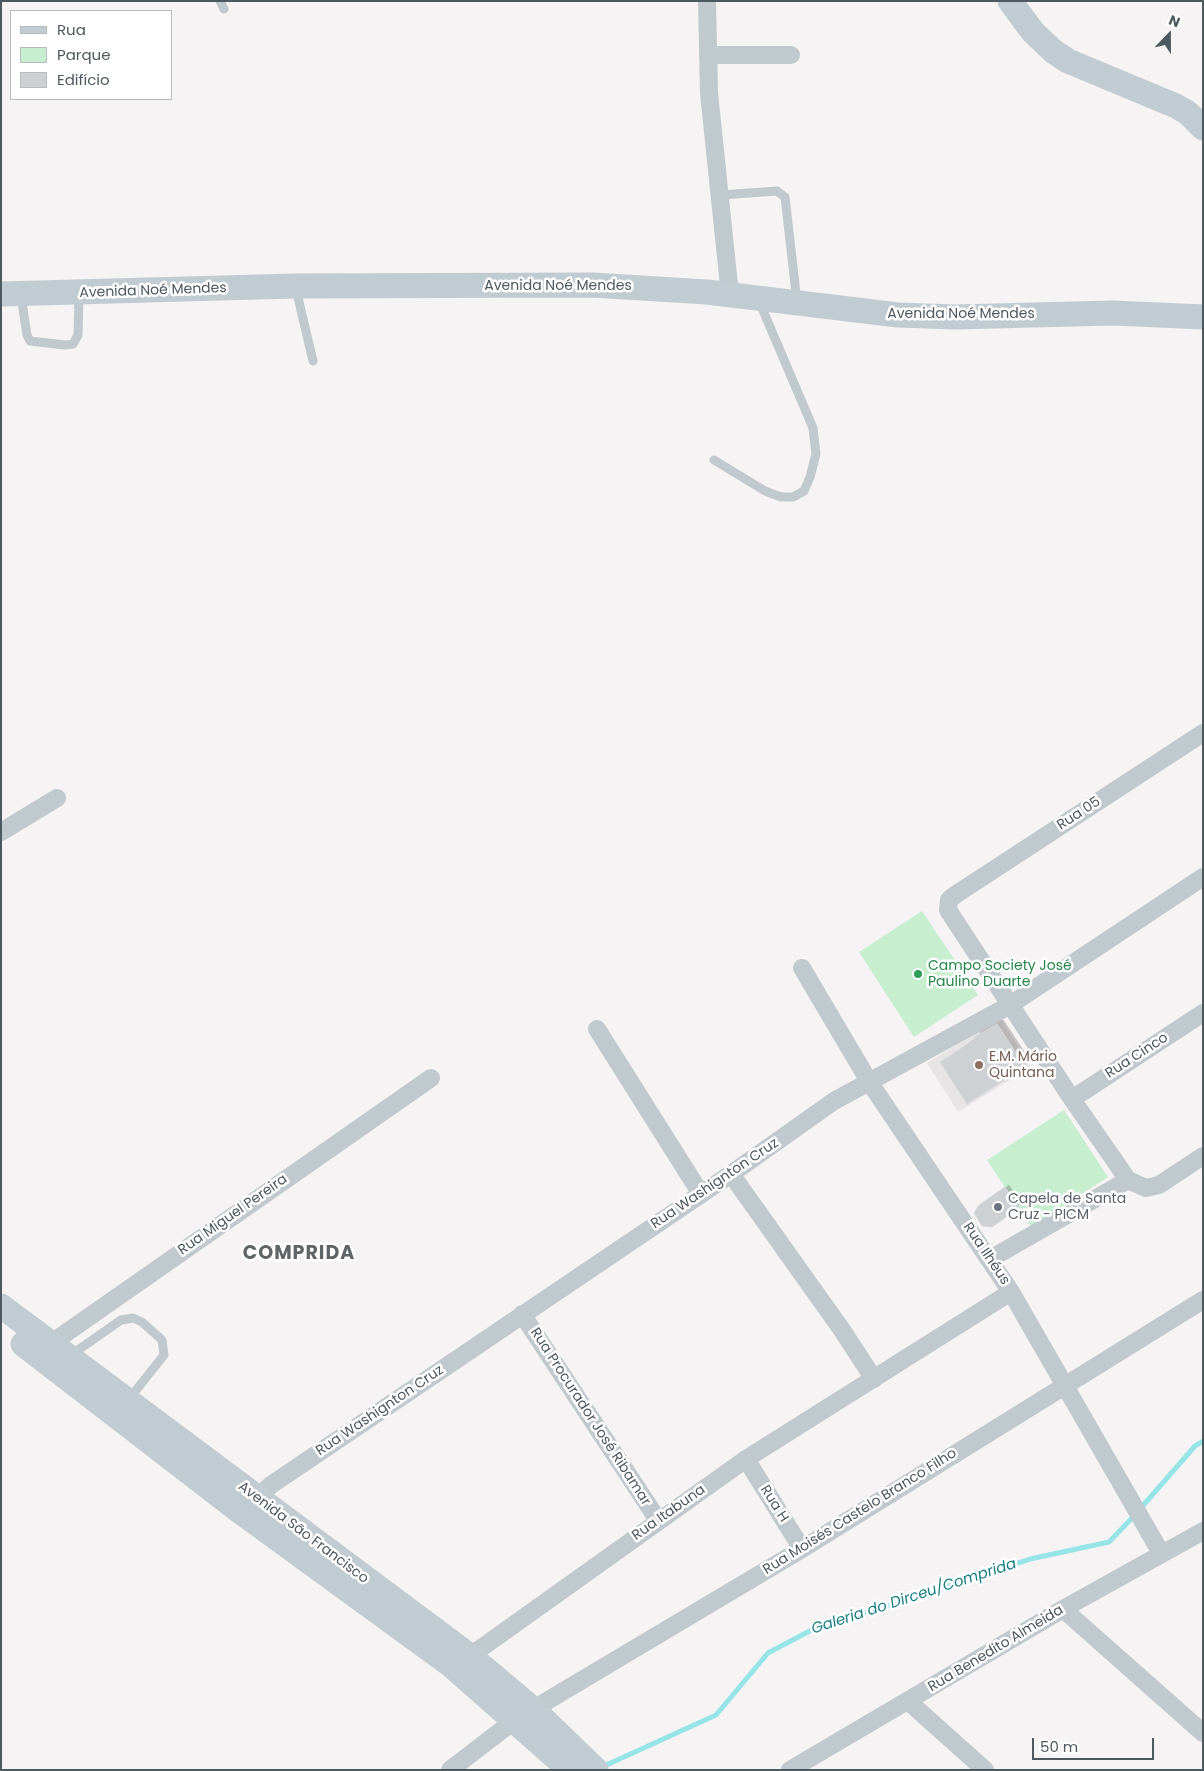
<!DOCTYPE html>
<html>
<head>
<meta charset="utf-8">
<style>
  body { margin:0 }
  #map { position:relative; width:1204px; height:1771px; overflow:hidden; background:#f5f3f3; font-family:Poppins,sans-serif }
  canvas { display:block }
  .frame { position:absolute; inset:0; border:2px solid #4c595f; pointer-events:none }
  .legend { position:absolute; left:10px; top:10px; width:162px; height:90px; box-sizing:border-box; background:#fff; border:1px solid #b7bdbf; margin:0; padding:6px 9px; list-style:none; font-size:15px; color:#4c595f }
  .legend li { display:flex; align-items:center; gap:10px; height:25px }
  .legend b { width:25px; border:1px solid #b7bdbf }
  .north { position:absolute; left:1144px; top:10px; width:50px; height:50px; -webkit-text-stroke:4px #fff; paint-order:stroke; rotate:22deg; font-size:14px; font-weight:700; line-height:20px; text-align:center; color:#4c595f }
  .north::after { content:''; display:block; margin:auto; width:18px; height:22px; background:#4c595f; clip-path:polygon(50% 0,100% 100%,50% 72%,0 100%) }
  .scale { position:absolute; left:1032px; top:1738px; width:122px; height:22px; box-sizing:border-box; border:2px solid #4c595f; border-top:0; padding-left:6px; font-size:15px; line-height:18px; white-space:nowrap; color:#4c595f; -webkit-text-stroke:4px #fff; paint-order:stroke }
</style>
</head>
<body>
<div id="map">
<canvas width="1204" height="1771"></canvas>
<div class="frame"></div>
<ul class="legend">
<li><b style="height:6px;background:#c0ccd2"></b>Rua</li>
<li><b style="height:14px;background:#c6eecf"></b>Parque</li>
<li><b style="height:14px;background:#cdd1d4"></b>Edifício</li>
</ul>
<div class="north">N</div>
<div class="scale">50 m</div>
</div>
<script>
const c = document.querySelector('canvas').getContext('2d');
c.lineJoin = 'round';
function fillPath(path, color) { c.fillStyle = color; c.fill(path, 'evenodd'); }
const toPath = rows => new Path2D(rows.map(r => 'M' + r).join(''));
function trace(path, color, width, dash) { c.strokeStyle = color; c.lineWidth = width; c.lineCap = dash ? 'butt' : 'round'; c.setLineDash(dash || []); c.stroke(path); }
function drawText(font, color, halo, rows, align = 'center') {
  c.font = font + ' Poppins,sans-serif'; c.lineWidth = 5; c.setLineDash([]); c.textBaseline = 'middle'; c.strokeStyle = halo; c.fillStyle = color; for (const [text, x, y, turn = 0] of rows) {
    c.save(); c.translate(x, y); c.rotate((+turn || 0) * Math.PI / 180); c.textAlign = isNaN(turn) ? turn : align; if (halo) c.strokeText(text, 0, 0); c.fillText(text, 0, 0); c.restore();
  }
}
fillPath(toPath([
  [1000,1018,1031,1067,958,1112,927,1063]
]), '#e6e4e4');
fillPath(toPath([
  [922,911,978,995,914,1037,859,952],
  [1064,1110,1108,1177,1031,1227,987,1160]
]), '#c6eecf');
fillPath(toPath([
  [1003,1019,1030,1060,1024,1066,941,1062,976,1038,981,1031],
  [1009,1185,1022,1203,991,1226,984,1202]
]), '#0003');
trace(toPath([
  [1140,1509,1195,1446,1203,1441],
  [602,1767,716,1715,768,1653,821,1625,884,1607,1030,1559,1109,1542,1135,1515]
]), '#97e4e7', 5);
const building = toPath([
  [997,1024,1025,1067,967,1104,940,1062,975,1040,974,1037,997,1024],
  [1005,1187,1019,1208,992,1227,982,1226,974,1213,979,1205,1005,1187]
]);
fillPath(building, '#cdd1d4');
trace(building, '#d7dadd', 1);
trace(toPath([
  [220,1,224,9],
  [721,195,777,191,785,197,797,302],
  [296,289,313,361],
  [21,296,27,335,30,341,65,345,73,344,78,335,79,294],
  [714,460,765,491,781,497,793,497,804,491,810,477,816,454,813,428,759,301],
  [71,1355,121,1320,133,1318,142,1322,162,1340,164,1355,129,1399]
]), '#c0c9ce', 9);
trace(toPath([
  [707,1,709,93,730,295],
  [708,55,791,55],
  [1203,733,955,895,949,900,948,910,1072,1099,1128,1180,1146,1188,1159,1185,1203,1156],
  [1,832,57,798],
  [802,968,870,1083,1011,1292,1157,1546],
  [597,1029,701,1194],
  [1072,1099,1203,1013],
  [731,1174,842,1330,874,1379],
  [990,1259,1128,1180],
  [522,1314,658,1520],
  [43,1349,431,1078],
  [746,1459,802,1549],
  [249,1505,271,1485,731,1174,834,1101,1010,1005,1203,877],
  [1063,1609,1203,1733],
  [470,1656,746,1459,1011,1292],
  [908,1701,985,1770],
  [450,1770,515,1720,802,1549,1203,1300],
  [790,1770,1063,1609,1203,1531]
]), '#c0c9ce', 18);
trace(toPath([
  [1010,1,1033,32,1053,51,1068,61,1176,106,1188,113,1203,128],
  [1,294,295,286,592,285,707,292,898,315,955,317,1113,313,1203,317],
  [1,1306,470,1656,533,1709,596,1770],
  [23,1344,242,1513,452,1666,570,1770]
]), '#c0ccd2', 25);
for (const [x, y, r, color] of [
  [918,974,5,"#2e9e5b"],
  [979,1065,5,"#8d6e63"],
  [998,1207,5,"#6b7280"]
]) { const dot = new Path2D(); dot.arc(x, y, r, 0, 2 * Math.PI); c.fillStyle = color; c.fill(dot); trace(dot, '#fff', 2); }
drawText('14px', '#4c595f', '#fff', [
  ["Avenida Noé Mendes",558,286],
  ["Avenida Noé Mendes",153,291,-2],
  ["Avenida Noé Mendes",961,314],
  ["Rua 05",1079,814,-33],
  ["Rua Cinco",1137,1056,-33],
  ["Rua Washignton Cruz",715,1184,-34],
  ["Rua Miguel Pereira",233,1215,-35],
  ["Rua Ilhéus",986,1254,56],
  ["Rua Washignton Cruz",380,1411,-34],
  ["Rua Procurador José Ribamar",590,1417,57],
  ["Rua H",774,1504,58],
  ["Rua Moisés Castelo Branco Filho",860,1512,-32],
  ["Rua Itabuna",669,1513,-35],
  ["Avenida São Francisco",303,1533,37],
  ["Rua Benedito Almeida",996,1649,-31]
]);
drawText('14px', '#27864d', '#fff', [
  ["Campo Society José",928,966],
  ["Paulino Duarte",928,982]
], 'left');
drawText('14px', '#785e54', '#fff', [
  ["E.M. Mário",989,1057],
  ["Quintana",989,1073]
], 'left');
drawText('14px', '#5b616d', '#fff', [
  ["Capela de Santa",1008,1199],
  ["Cruz - PICM",1008,1215]
], 'left');
drawText('italic 15px', '#167d82', '#fff', [
  ["Galeria do Dirceu/Comprida",914,1597,-18]
]);
c.letterSpacing = '1px';
drawText('bold 19px', '#5f6467', '#fff', [
  ["COMPRIDA",299,1254]
]);
c.letterSpacing = '0px';
</script>
</body>
</html>
